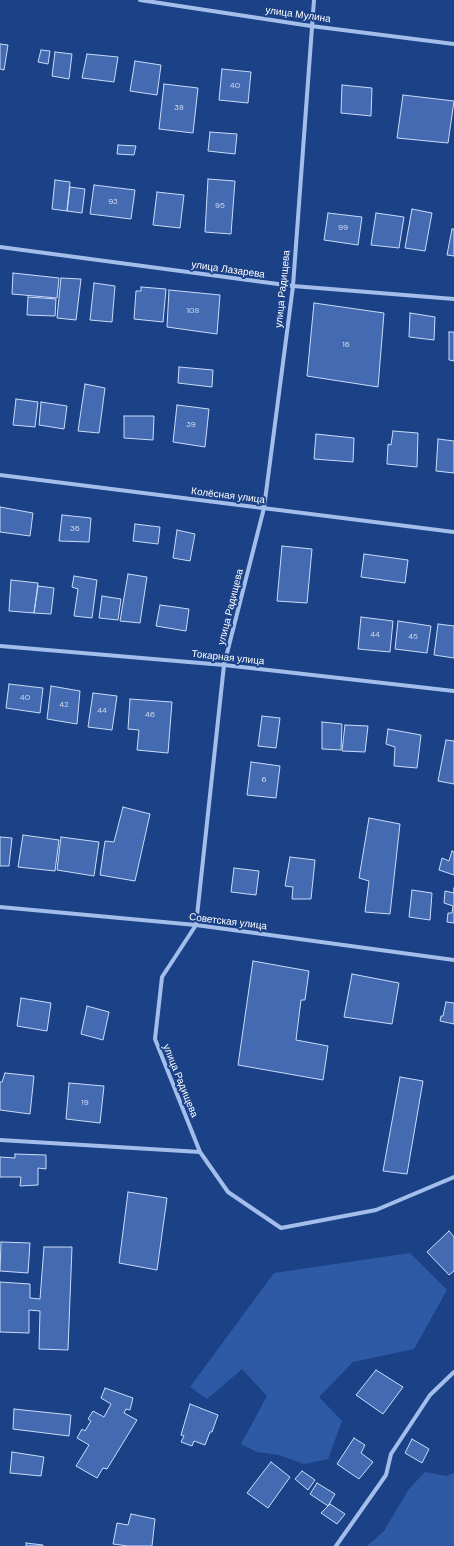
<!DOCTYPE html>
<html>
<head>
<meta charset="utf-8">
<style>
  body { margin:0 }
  canvas { display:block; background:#1b4187 }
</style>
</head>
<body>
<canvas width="454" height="1546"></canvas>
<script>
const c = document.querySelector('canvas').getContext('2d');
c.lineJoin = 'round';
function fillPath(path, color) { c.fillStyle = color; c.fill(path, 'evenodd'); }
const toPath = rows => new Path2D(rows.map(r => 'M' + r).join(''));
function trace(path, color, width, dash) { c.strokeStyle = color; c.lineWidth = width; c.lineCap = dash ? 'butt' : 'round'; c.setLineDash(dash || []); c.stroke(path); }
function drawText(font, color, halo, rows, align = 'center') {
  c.font = font + ' "DM Sans",sans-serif'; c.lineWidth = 4; c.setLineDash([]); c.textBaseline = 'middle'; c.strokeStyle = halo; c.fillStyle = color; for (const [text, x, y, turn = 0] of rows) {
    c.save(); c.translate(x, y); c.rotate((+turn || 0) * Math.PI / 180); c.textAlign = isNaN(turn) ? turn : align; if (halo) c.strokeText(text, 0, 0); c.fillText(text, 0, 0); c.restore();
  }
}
fillPath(toPath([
  [410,1253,447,1290,414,1349,353,1362,319,1397,342,1421,328,1459,304,1464,279,1455,257,1452,241,1444,267,1396,242,1369,207,1399,190,1387,274,1273],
  [425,1472,446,1476,454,1473,454,1546,367,1546,384,1531,409,1489]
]), '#2e5aa5');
const building = toPath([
  [0,44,8,45,4,70,0,69,0,44],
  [41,50,50,51,48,64,38,62,41,50],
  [55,52,72,54,69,79,52,76,55,52],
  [87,54,118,57,114,82,82,78,87,54],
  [135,61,161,65,157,95,130,91,135,61],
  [222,69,251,72,248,103,219,100,222,69],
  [164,84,198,88,193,133,159,129,164,84],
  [342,85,372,88,371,116,341,113,342,85],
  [403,95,454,101,448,143,397,138,403,95],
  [210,132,237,134,235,154,208,151,210,132],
  [118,145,136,146,134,155,117,154,118,145],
  [208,179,235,181,231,234,205,232,208,179],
  [55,180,70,182,67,211,52,209,55,180],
  [94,185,135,190,131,219,90,214,94,185],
  [70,187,85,189,82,213,67,211,70,187],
  [157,192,184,195,180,228,153,225,157,192],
  [412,209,432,213,425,251,405,248,412,209],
  [328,213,362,217,358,245,324,240,328,213],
  [376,213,404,217,399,248,371,245,376,213],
  [452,229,454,229,454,256,447,255,452,229],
  [13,273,59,278,57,298,12,294,13,273],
  [61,278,81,279,76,320,57,318,61,278],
  [94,283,115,286,112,322,90,320,94,283],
  [141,287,166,289,163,322,134,319,136,291,141,291,141,287],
  [169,290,220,295,217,334,167,327,169,290],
  [28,297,56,299,55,316,27,315,28,297],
  [314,303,384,313,378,387,307,376,314,303],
  [410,313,435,317,434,340,409,337,410,313],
  [449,332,454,332,454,361,449,360,449,332],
  [179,367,213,370,212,387,178,383,179,367],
  [85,384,105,388,99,433,78,431,85,384],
  [16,399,38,402,35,427,13,425,16,399],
  [41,402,67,406,64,429,39,425,41,402],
  [177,405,209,409,205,447,173,442,177,405],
  [124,416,154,416,153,440,124,438,124,416],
  [393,431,418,433,417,467,387,464,388,444,391,445,393,431],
  [316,434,354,438,353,462,314,459,316,434],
  [438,439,454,441,454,473,436,471,438,439],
  [0,507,33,513,30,536,0,532,0,507],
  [62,515,91,518,89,542,59,541,62,515],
  [135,524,160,527,158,544,133,541,135,524],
  [177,530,195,534,190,561,173,558,177,530],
  [282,546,312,549,307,603,277,601,282,546],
  [364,554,408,560,405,583,361,577,364,554],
  [128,574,147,577,140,623,120,621,128,574],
  [74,576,97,580,92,618,74,616,78,589,72,587,74,576],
  [11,580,38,583,34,613,9,611,11,580],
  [38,586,54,588,51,614,34,613,38,586],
  [102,596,121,599,118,620,99,618,102,596],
  [160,605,189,609,186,631,156,626,160,605],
  [361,617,393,621,390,652,358,649,361,617],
  [398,621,431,626,427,653,395,649,398,621],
  [438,624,454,626,454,658,434,655,438,624],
  [9,684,43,688,40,713,6,708,9,684],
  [51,686,80,691,77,724,47,719,51,686],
  [93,693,117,696,112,730,88,727,93,693],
  [130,699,172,702,168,753,137,750,139,730,128,729,130,699],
  [262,716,280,718,276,748,258,746,262,716],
  [322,722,342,724,341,750,322,749,322,722],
  [345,725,368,726,365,752,342,751,345,725],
  [388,729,421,735,417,768,394,766,395,747,386,744,388,729],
  [446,740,454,741,454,784,438,781,446,740],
  [251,762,280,766,276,798,247,795,251,762],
  [123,807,150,814,135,881,100,875,105,841,114,842,123,807],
  [369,818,400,824,390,914,365,912,369,881,359,878,369,818],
  [23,835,59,840,55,871,18,867,23,835],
  [0,837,12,838,9,866,0,866,0,837],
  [61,837,99,842,94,876,57,870,61,837],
  [452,851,454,852,454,875,439,870,442,858,449,861,452,851],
  [290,857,315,860,311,899,292,899,293,887,285,886,290,857],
  [234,868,259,871,256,895,231,892,234,868],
  [454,888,454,923,447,922,448,913,452,913,453,906,444,903,445,891,454,893,454,888],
  [412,890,432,893,430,920,409,917,412,890],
  [253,961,309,971,305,1000,301,1000,296,1040,328,1046,323,1080,238,1065,253,961],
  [352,974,399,983,392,1024,344,1017,352,974],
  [21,998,51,1003,47,1031,17,1026,21,998],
  [446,1002,454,1003,454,1024,440,1021,441,1016,443,1016,446,1002],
  [87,1006,109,1012,103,1040,81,1034,87,1006],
  [5,1073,34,1076,30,1114,0,1110,0,1082,2,1082,5,1073],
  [400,1077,423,1081,407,1174,383,1171,400,1077],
  [69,1083,104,1086,100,1123,66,1119,69,1083],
  [15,1154,46,1155,46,1169,38,1168,38,1185,20,1186,21,1177,0,1177,0,1157,15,1158,15,1154],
  [128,1192,167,1198,157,1270,119,1263,128,1192],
  [449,1231,454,1237,454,1271,449,1275,427,1252,449,1231],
  [1,1242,30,1243,28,1273,0,1271,1,1242],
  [44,1247,72,1247,68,1350,39,1349,40,1311,29,1310,29,1333,0,1332,0,1282,30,1284,30,1298,40,1299,44,1247],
  [376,1370,403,1387,383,1414,356,1395,376,1370],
  [105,1388,133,1398,130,1410,126,1409,124,1413,137,1420,107,1469,103,1468,97,1478,76,1466,89,1445,77,1438,82,1429,85,1431,91,1421,88,1419,93,1411,104,1417,111,1404,101,1398,105,1388],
  [190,1404,218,1415,212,1432,210,1432,205,1445,194,1441,192,1446,181,1442,184,1436,181,1435,190,1404],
  [14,1409,71,1415,69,1436,13,1429,14,1409],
  [354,1438,365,1445,361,1453,373,1462,359,1479,337,1464,354,1438],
  [412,1439,429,1449,422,1463,405,1453,412,1439],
  [12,1452,44,1457,41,1476,10,1473,12,1452],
  [271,1462,290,1477,268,1508,247,1493,271,1462],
  [302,1471,315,1480,308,1490,295,1479,302,1471],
  [317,1483,335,1494,328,1506,310,1494,317,1483],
  [330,1504,345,1514,337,1524,321,1513,330,1504],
  [131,1514,155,1519,152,1546,128,1546,113,1544,117,1523,128,1525,131,1514],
  [26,1543,43,1545,43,1546,26,1546,26,1543]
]);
fillPath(building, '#446bb1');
trace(building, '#c9dbf9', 1);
trace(toPath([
  [140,0,311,26,454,44],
  [314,0,293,286,264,508,224,665,196,925,162,977,155,1039,200,1152,228,1192,281,1228,376,1210,454,1177],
  [0,247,293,286,454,299],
  [0,475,454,532],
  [0,646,224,665,454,691],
  [0,907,196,925,454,960],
  [0,1140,200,1152],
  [336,1546,386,1475,391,1454,430,1395,454,1372]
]), '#a4beec', 4);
drawText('8px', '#d0daec', null, [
  ["40",235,86],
  ["38",179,108],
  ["93",113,202],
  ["95",220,206],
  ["99",343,228],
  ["108",193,311],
  ["16",346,345],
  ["39",191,425],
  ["36",75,529],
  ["44",375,635],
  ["45",413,637],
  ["40",25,698],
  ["42",64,705],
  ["44",102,711],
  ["46",150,715],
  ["6",264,780],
  ["19",85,1103]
]);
drawText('10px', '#fff', '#1b4187', [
  ["улица Мулина",298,15,8],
  ["улица Лазарева",228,270,8],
  ["улица Радищева",283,289,-84],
  ["Колёсная улица",228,496,7],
  ["улица Радищева",231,607,-76],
  ["Токарная улица",228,658,6],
  ["Советская улица",228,922,7],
  ["улица Радищева",180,1081,68]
]);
</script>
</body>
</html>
